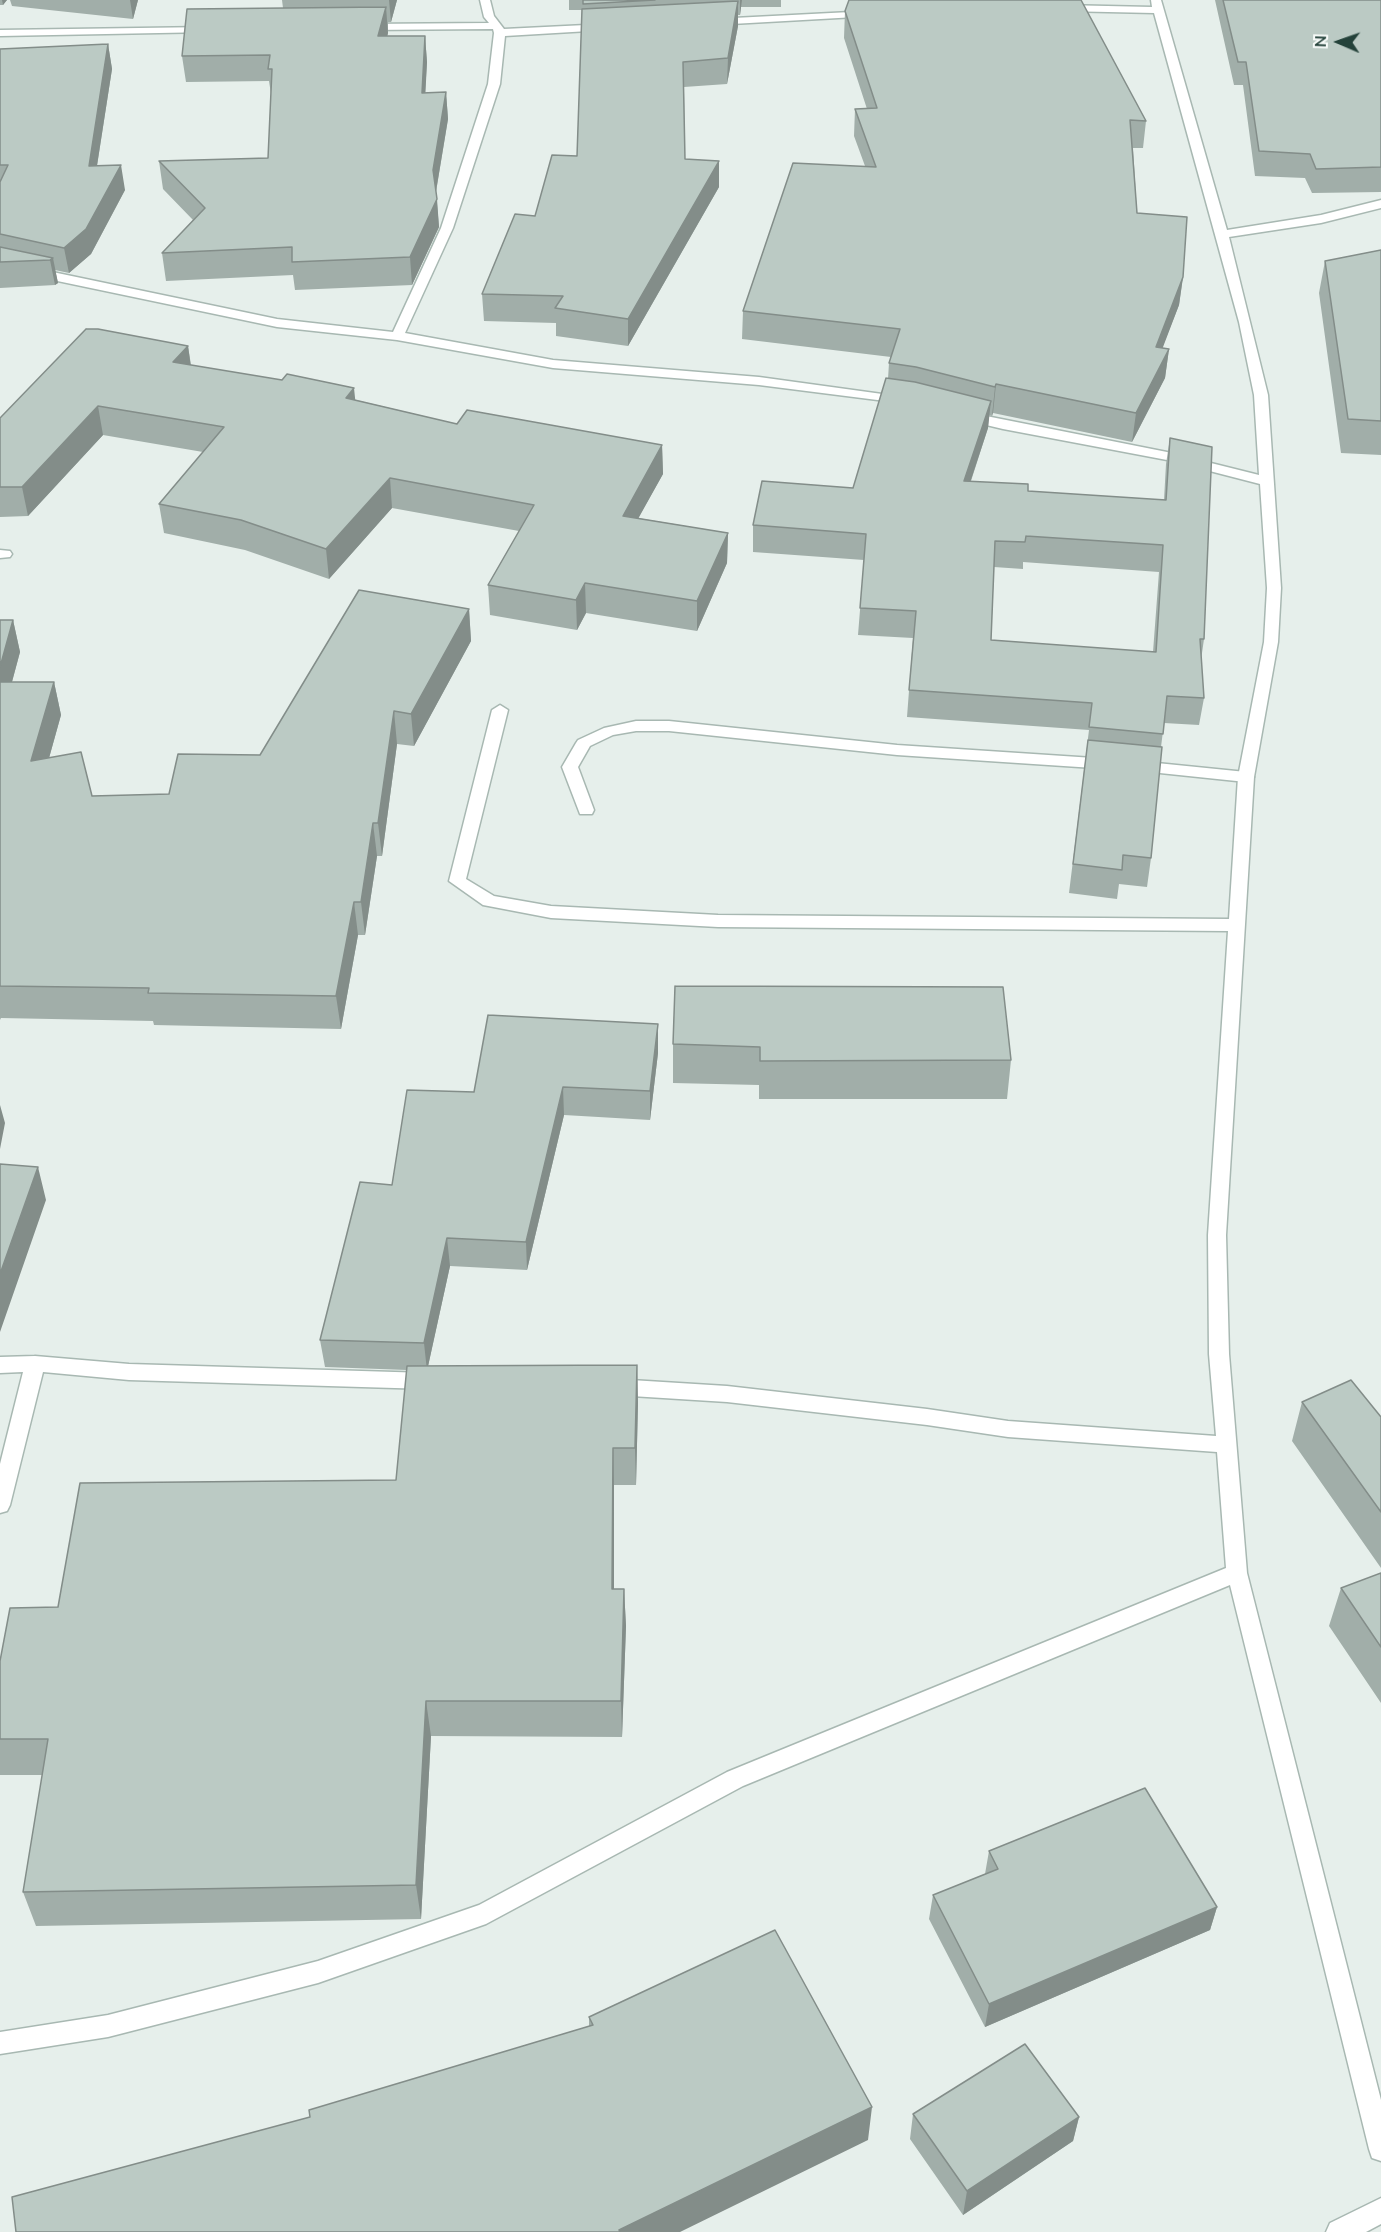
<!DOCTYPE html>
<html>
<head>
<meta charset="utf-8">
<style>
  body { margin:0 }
  #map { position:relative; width:1381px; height:2232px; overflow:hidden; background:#e6efeb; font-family:"Nunito Sans",sans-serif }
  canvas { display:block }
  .north { position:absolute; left:1309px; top:12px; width:60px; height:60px; -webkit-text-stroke:4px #f7fbf9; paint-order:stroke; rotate:272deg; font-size:16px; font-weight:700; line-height:24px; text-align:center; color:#24423a }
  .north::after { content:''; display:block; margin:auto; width:21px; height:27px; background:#24423a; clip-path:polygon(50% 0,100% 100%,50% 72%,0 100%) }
</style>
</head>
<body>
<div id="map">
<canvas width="1381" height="2232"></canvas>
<div class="north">N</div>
</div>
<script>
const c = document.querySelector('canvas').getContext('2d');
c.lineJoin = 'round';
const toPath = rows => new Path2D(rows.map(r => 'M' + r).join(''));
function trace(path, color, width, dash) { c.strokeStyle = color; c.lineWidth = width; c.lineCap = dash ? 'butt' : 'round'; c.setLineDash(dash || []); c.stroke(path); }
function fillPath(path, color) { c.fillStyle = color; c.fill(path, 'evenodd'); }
const lane = toPath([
  [0,550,10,551,12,554,10,557,0,558,0,550],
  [636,721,669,721,897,745,1109,759,1117,764,1109,769,897,755,669,731,636,731,613,735,590,746,578,767,594,810,592,814,580,814,562,767,576,743,578,740,604,728,636,721],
  [1137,761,1246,772,1254,777,1246,782,1131,770,1129,766,1131,762,1137,761],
  [1381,2198,1381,2224,1366,2232,1326,2232,1330,2223,1381,2198]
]);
const street = toPath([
  [480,0,490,0,494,16,504,29,606,24,611,27,606,30,505,36,500,84,453,228,405,333,553,360,759,377,904,397,911,401,909,404,759,385,553,368,397,340,277,327,0,269,0,261,277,319,393,332,441,228,488,84,494,33,493,29,365,30,360,27,365,24,489,23,484,17,480,0],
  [1151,0,1161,0,1227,230,1321,215,1381,200,1381,208,1321,223,1229,237,1268,395,1281,588,1278,642,1254,777,1226,1235,1229,1354,1247,1573,1381,2100,1381,2161,1372,2158,1369,2149,1230,1585,743,1786,486,1924,318,1983,108,2037,0,2054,0,2032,108,2015,318,1961,479,1905,727,1772,1226,1568,1217,1452,1008,1437,927,1425,727,1402,615,1395,608,1393,605,1387,608,1381,615,1379,727,1386,927,1409,1008,1421,1216,1436,1209,1354,1208,1235,1228,931,718,927,551,918,483,905,449,881,492,710,500,705,508,710,466,879,494,896,551,906,718,915,1229,919,1238,777,1264,642,1267,588,1260,484,1167,460,1003,429,961,419,959,416,966,412,1167,452,1259,475,1254,395,1239,322,1154,13,1062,11,1057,8,1062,5,1152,7,1151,0],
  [870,11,874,12,874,16,714,25,709,22,714,19,870,11],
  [208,27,212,28,212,32,0,36,0,30,208,27],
  [35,1356,129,1364,428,1373,435,1376,438,1381,435,1386,428,1389,129,1380,43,1372,10,1505,7,1511,0,1513,0,1464,23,1372,0,1373,0,1357,35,1356]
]);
trace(lane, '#a8b8b2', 3);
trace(street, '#a8b8b2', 3);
fillPath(lane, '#fff');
fillPath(street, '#fff');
fillPath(toPath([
  [0,0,7,0,3,5,0,5],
  [10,0,138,0,133,19,12,6],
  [282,0,397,0,391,22,388,22,388,33,387,36,425,36,427,62,425,93,446,92,448,119,436,192,439,227,412,285,295,290,293,275,166,281,162,253,193,220,163,189,159,161,268,158,271,94,269,81,186,82,182,56,283,8],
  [569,0,781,0,781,7,741,7,740,15,738,15,738,26,727,84,684,87,685,159,719,161,719,187,628,346,556,336,556,323,484,321,482,294,577,156,582,10,569,10],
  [1215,0,1381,0,1381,192,1312,193,1305,178,1255,176,1243,85,1234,85],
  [845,11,1146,121,1143,148,1133,148,1137,213,1183,277,1179,305,1162,348,1169,349,1165,378,1132,442,993,413,992,416,989,415,988,428,971,481,1028,491,1164,500,1166,464,1170,438,1204,639,1201,660,1204,698,1199,725,1164,723,1161,747,1151,858,1147,887,1119,884,1117,899,1069,893,1089,730,907,717,913,638,858,635,864,560,753,552,753,525,853,488,888,379,889,363,891,357,742,339,743,311,865,166,854,136,855,109,867,109,844,38],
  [1023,562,1159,572,1153,652,991,640,994,567,1023,569],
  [108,44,112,69,97,166,125,190,91,254,69,273,55,270,58,283,55,285,0,288,0,49],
  [1381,250,1381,455,1341,453,1319,293,1325,261],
  [188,346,191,365,356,400,457,424,662,445,663,474,638,518,728,533,727,563,697,631,586,613,577,630,490,615,488,585,519,531,392,508,329,579,245,550,164,533,159,504,203,452,103,435,28,516,0,517,0,418],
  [469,609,471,641,414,746,397,744,382,856,377,856,365,935,358,935,341,1029,154,1025,153,1021,1,1018,0,1020,0,620,13,620,20,652,12,682,54,682,61,715,49,758,92,796,169,794,260,755],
  [675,986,1011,1060,1007,1099,759,1099,759,1085,673,1083,673,1044],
  [658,1053,650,1120,564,1115,527,1270,450,1266,428,1366,637,1365,638,1403,636,1485,614,1485,614,1589,624,1589,626,1626,622,1737,431,1736,421,1919,36,1926,23,1892,43,1775,0,1775,0,1739,58,1607,396,1480,407,1370,325,1367,320,1340,392,1185,474,1092],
  [1302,1402,1381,1417,1381,1568,1292,1441],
  [1381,1573,1381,1703,1329,1626,1341,1588],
  [989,1851,1217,1907,1210,1930,985,2027,929,1919,933,1895,985,1874],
  [589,2017,868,2140,310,2117,589,2026],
  [913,2114,1079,2117,1073,2141,963,2215,910,2139]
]), '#a1aea9');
fillPath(toPath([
  [2,0,7,0,3,5],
  [130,0,138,0,133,19],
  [389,0,397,0,391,22],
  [740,0,742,0,740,15],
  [738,1,738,26,727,84,728,58],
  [386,7,388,33,381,63,378,36],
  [425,36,427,62,424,120,422,93],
  [108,44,112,69,93,191,89,166],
  [446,92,448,119,435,197,433,170],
  [719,161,719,187,628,346,628,319],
  [121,165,125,190,91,254,69,273,64,248],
  [437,199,439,227,412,285,410,257],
  [53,258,58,283,55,285,50,260],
  [1183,277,1179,305,1152,376,1156,347],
  [188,346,192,375,173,362],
  [1169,349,1165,378,1132,442,1136,413],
  [996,384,993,413,992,416,995,387],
  [354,388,357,417,346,398],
  [991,401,988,428,962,507,964,481],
  [98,406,103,435,28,516,22,487],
  [662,445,663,474,623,546,623,516],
  [390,478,392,508,329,579,326,549],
  [728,533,727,563,697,631,697,601],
  [585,583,586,613,577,630,576,600],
  [469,609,471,641,414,746,411,714],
  [13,620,20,652,3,715,0,700,0,667],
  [54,682,61,715,39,794,31,761],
  [394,711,397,744,382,856,378,823],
  [373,823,377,856,365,935,361,902],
  [354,902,358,935,341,1029,336,996],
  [658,1024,658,1053,650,1120,650,1091],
  [563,1087,564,1115,527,1270,526,1242],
  [0,1105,5,1123,0,1149],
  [38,1167,46,1200,0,1332,0,1274],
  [447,1238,450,1266,427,1371,424,1343],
  [637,1365,638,1403,636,1485,635,1448],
  [613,1448,614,1485,614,1626,612,1589],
  [624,1589,626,1626,622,1737,621,1701],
  [426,1701,431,1736,421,1919,416,1885],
  [1217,1907,1210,1930,985,2027,989,2004],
  [872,2107,868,2140,680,2232,620,2232,619,2230],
  [1079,2117,1073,2141,963,2215,967,2191]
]), '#838d89');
const building = toPath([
  [583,0,655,0,583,4,583,0],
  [849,0,1081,0,1146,121,1130,120,1137,213,1187,217,1183,277,1156,347,1169,349,1136,413,996,384,995,387,916,367,889,363,900,329,743,311,793,163,876,167,855,109,877,108,845,11,849,0],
  [1223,0,1381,0,1381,167,1316,169,1310,154,1259,151,1246,62,1238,62,1223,0],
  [738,1,728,58,683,62,685,159,719,161,628,319,555,308,563,296,482,294,515,214,535,216,552,155,577,156,582,9,738,1],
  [386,7,378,36,425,36,422,93,446,92,433,170,437,199,410,257,292,262,292,247,162,253,205,208,159,161,268,158,272,69,268,69,270,55,182,56,187,9,386,7],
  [108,44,89,166,121,165,86,229,64,248,0,234,0,182,8,165,0,165,0,49,108,44],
  [0,247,53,258,50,260,0,262,0,247],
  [1381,250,1381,421,1348,419,1325,261,1381,250],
  [86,329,98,329,188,346,173,362,282,380,287,374,354,388,346,398,457,424,467,410,662,445,623,516,728,533,697,601,585,583,576,600,488,585,534,505,390,478,326,549,241,520,159,504,224,427,98,406,22,487,0,487,0,418,86,329],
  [886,378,915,382,991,401,964,481,1028,484,1028,491,1166,500,1170,438,1212,447,1204,639,1200,639,1204,698,1167,696,1163,734,1089,727,1092,703,909,690,916,611,860,608,866,534,753,525,762,481,853,488,886,378],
  [1026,536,1163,545,1156,652,991,640,995,541,1025,542,1026,536],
  [359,590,469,609,411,714,394,711,378,823,373,823,361,902,354,902,336,996,148,993,149,988,0,986,0,682,54,682,31,761,81,752,92,796,169,794,178,754,260,755,359,590],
  [0,620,13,620,0,667,0,620],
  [1088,740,1162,747,1151,858,1123,855,1122,870,1073,864,1088,740],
  [675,986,1003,987,1011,1060,760,1061,760,1047,673,1044,675,986],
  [488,1015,658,1024,650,1091,563,1087,526,1242,447,1238,424,1343,320,1340,360,1182,392,1185,407,1090,474,1092,488,1015],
  [0,1164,38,1167,0,1274,0,1164],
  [637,1365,635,1448,613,1448,612,1589,624,1589,621,1701,426,1701,416,1885,23,1892,48,1739,0,1739,0,1661,10,1608,58,1607,80,1483,396,1480,407,1366,637,1365],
  [1351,1380,1381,1417,1381,1512,1302,1402,1351,1380],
  [1381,1573,1381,1647,1341,1588,1381,1573],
  [1145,1788,1217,1907,989,2004,933,1895,998,1869,989,1851,1145,1788],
  [775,1930,872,2107,619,2230,620,2232,16,2232,12,2197,310,2117,309,2110,593,2025,589,2017,775,1930],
  [1025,2044,1079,2117,967,2191,913,2114,1025,2044]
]);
fillPath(building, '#bbcac4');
trace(building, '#838d89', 1.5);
</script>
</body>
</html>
